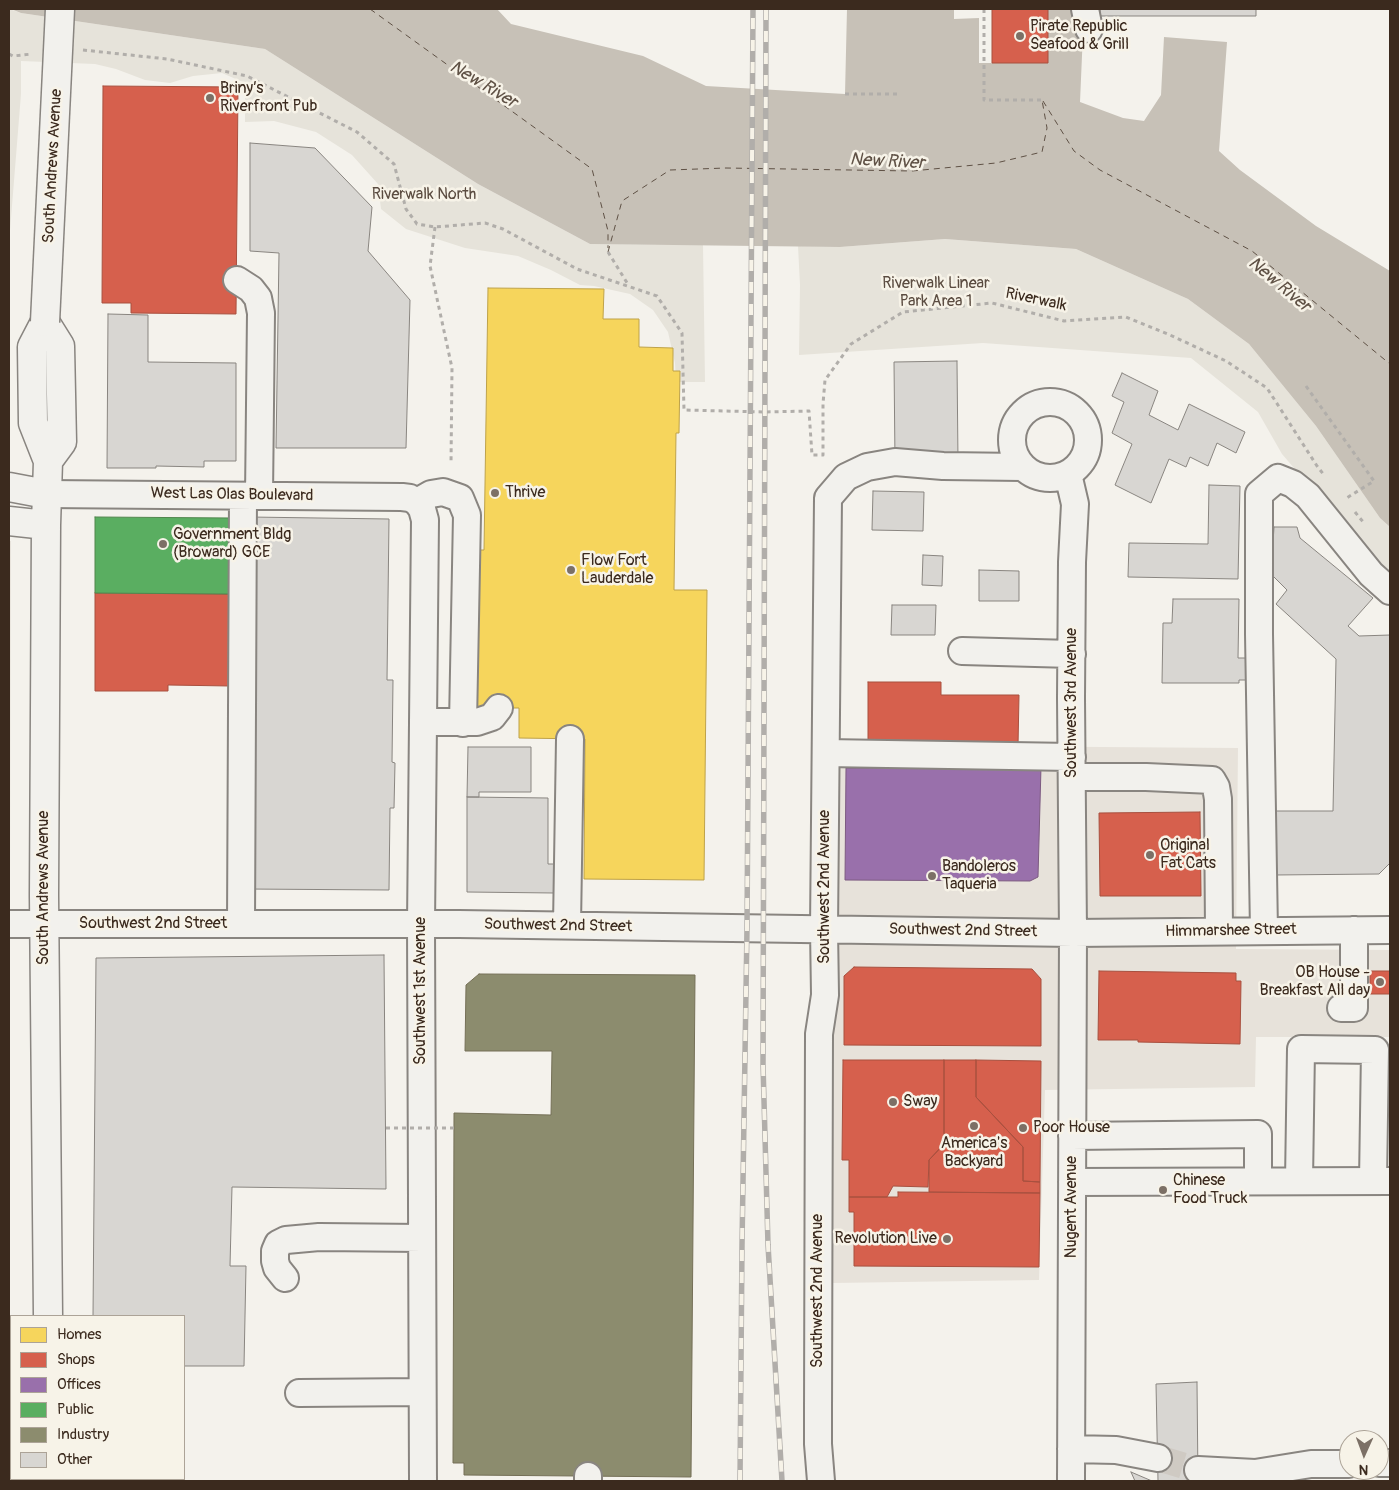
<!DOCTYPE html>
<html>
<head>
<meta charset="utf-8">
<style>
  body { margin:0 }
  #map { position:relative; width:1399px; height:1490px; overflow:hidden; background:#f4f2ec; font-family:Pangolin,sans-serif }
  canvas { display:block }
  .frame { position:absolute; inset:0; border:10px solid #3b2a1e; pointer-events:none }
  .legend { position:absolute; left:10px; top:1315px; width:175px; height:165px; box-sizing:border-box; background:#f7f3e8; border:1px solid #aca397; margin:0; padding:6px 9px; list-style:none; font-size:15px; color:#3b2a1e }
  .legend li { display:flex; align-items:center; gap:10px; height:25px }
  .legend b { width:25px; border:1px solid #aca397 }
  .north { position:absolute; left:1339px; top:1430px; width:50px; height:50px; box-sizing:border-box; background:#f7f3e8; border:1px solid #aca397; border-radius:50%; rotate:182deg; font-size:14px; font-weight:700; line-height:20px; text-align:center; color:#3b2a1e }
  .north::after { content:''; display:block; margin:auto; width:18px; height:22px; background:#7c7066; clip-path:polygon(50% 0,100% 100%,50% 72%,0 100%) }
</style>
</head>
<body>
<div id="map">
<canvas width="1399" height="1490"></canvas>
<div class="frame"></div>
<ul class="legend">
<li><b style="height:14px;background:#f6d55c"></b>Homes</li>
<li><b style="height:14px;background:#d6604d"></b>Shops</li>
<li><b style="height:14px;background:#9970ab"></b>Offices</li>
<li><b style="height:14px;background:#5aae61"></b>Public</li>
<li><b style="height:14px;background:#8c8c6e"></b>Industry</li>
<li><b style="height:14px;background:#d8d6d2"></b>Other</li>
</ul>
<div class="north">N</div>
</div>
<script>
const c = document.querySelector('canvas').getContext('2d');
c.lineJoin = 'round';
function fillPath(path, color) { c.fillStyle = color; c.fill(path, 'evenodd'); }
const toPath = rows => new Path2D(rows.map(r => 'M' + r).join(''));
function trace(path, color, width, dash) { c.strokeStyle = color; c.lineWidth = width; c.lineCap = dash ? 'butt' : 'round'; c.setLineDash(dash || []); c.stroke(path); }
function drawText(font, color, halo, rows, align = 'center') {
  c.font = font + ' Pangolin,sans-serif'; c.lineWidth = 5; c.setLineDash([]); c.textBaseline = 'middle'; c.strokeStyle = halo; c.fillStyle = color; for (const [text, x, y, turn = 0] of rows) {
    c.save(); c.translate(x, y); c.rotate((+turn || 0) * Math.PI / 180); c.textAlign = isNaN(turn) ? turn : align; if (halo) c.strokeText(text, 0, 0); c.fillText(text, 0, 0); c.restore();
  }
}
fillPath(toPath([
  [9,541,11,541,9,1203],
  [830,745,1238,748,1236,949,1390,950,1390,1037,1256,1037,1255,1087,1045,1090,1039,1280,833,1283]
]), '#e7e2da');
fillPath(toPath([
  [9,9,21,13,265,49,478,184,590,244,703,245,705,382,676,382,675,363,668,332,653,310,630,294,594,286,580,285,551,270,518,256,465,248,406,229,381,209,378,184,352,155,316,132,274,121,245,122,245,83,222,73,193,76,170,83,145,80,116,69,95,64,21,61,21,94,9,243],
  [945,239,1076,249,1188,299,1249,344,1316,426,1380,518,1390,527,1390,576,1342,524,1282,454,1258,412,1191,358,983,343,799,355,800,285,798,246,840,247]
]), '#e6e3da');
fillPath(toPath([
  [11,9,497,9,511,24,643,56,706,86,845,94,847,9,954,9,954,19,979,18,979,63,1048,63,1048,9,1084,9,1080,102,1123,118,1144,121,1161,95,1164,37,1227,42,1219,151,1240,170,1316,226,1390,271,1390,527,1380,518,1316,426,1249,344,1188,299,1076,249,945,239,840,247,590,244,478,184,265,49,21,13]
]), '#c7c1b7');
const homes = toPath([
  [488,288,604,289,603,319,639,319,639,347,673,348,673,371,680,371,679,433,676,433,674,590,707,590,704,880,584,879,585,739,519,738,519,708,474,708,468,550,484,550,488,288]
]);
fillPath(homes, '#f6d55c');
trace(homes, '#bea249', 1);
const shops = toPath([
  [992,9,1048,9,1048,63,992,63,992,9],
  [103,86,238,87,236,314,131,313,131,303,102,303,103,86],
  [95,593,230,594,230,686,168,685,168,691,95,691,95,593],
  [868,682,941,682,941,695,1019,695,1018,746,868,746,868,682],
  [1200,812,1201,896,1100,896,1099,813,1200,812],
  [1390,961,1390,994,1370,994,1370,971,1390,971,1390,961],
  [854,967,1032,969,1041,979,1041,1046,844,1045,844,976,854,967],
  [1099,971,1236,973,1236,981,1241,981,1240,1044,1138,1042,1138,1040,1098,1040,1099,971],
  [843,1060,944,1060,944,1144,929,1160,928,1187,893,1186,887,1197,849,1197,849,1160,842,1160,843,1060],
  [944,1060,976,1060,976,1097,1023,1147,1023,1181,1040,1182,1040,1193,929,1192,929,1160,944,1144,944,1060],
  [976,1060,1041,1061,1040,1182,1023,1181,1023,1147,976,1097,976,1060],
  [898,1192,1040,1193,1039,1267,854,1266,854,1212,849,1212,849,1197,898,1197,898,1192]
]);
fillPath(shops, '#d6604d');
trace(shops, '#a8503f', 1);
const offices = toPath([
  [1041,767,1038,877,1030,881,845,880,846,768,1041,767]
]);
fillPath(offices, '#9970ab');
trace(offices, '#7d5b81', 1);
const public = toPath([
  [95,517,231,518,230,594,95,593,95,517]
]);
fillPath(public, '#5aae61');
trace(public, '#51864d', 1);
const industry = toPath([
  [479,974,695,975,691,1477,464,1475,464,1463,453,1463,454,1113,551,1115,552,1051,465,1051,466,985,479,974]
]);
fillPath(industry, '#8c8c6e');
trace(industry, '#746f56', 1);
trace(toPath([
  [370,9,592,169,608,231,608,248],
  [1043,101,1074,151,1100,170,1252,251,1390,364],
  [608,252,622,201,670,170,726,168,912,171,996,163,1042,152,1047,128,1042,100]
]), '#5f5145', 1, [6, 5]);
const building = toPath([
  [1100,9,1256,9,1256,16,1100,16,1100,9],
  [250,143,315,148,372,207,368,251,410,300,406,448,276,448,279,253,250,251,250,143],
  [108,314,148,315,148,362,236,363,236,461,204,461,204,467,156,466,156,468,107,468,108,314],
  [957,361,958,461,895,462,894,362,957,361],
  [1122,373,1158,391,1149,415,1178,430,1189,404,1245,432,1236,453,1217,443,1208,466,1190,457,1186,467,1169,459,1151,503,1115,485,1132,444,1112,433,1124,402,1112,396,1122,373],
  [1209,485,1240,486,1238,579,1128,577,1129,543,1208,544,1209,485],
  [873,491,924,492,923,531,872,530,873,491],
  [249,517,389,519,387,680,393,680,392,762,395,763,394,808,390,808,389,890,245,889,249,517],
  [1274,527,1297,527,1300,538,1373,598,1348,626,1359,636,1390,635,1390,863,1379,874,1274,875,1275,811,1333,811,1336,659,1276,604,1287,590,1271,574,1274,527],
  [923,555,943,556,942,586,922,585,923,555],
  [979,570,1019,571,1019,601,979,601,979,570],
  [1173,599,1239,599,1238,658,1249,658,1249,680,1239,680,1239,683,1162,683,1163,623,1172,623,1173,599],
  [892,605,936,605,935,635,891,635,892,605],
  [468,747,531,747,531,792,479,792,479,797,467,797,468,747],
  [467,797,548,798,548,864,554,864,554,893,467,892,467,797],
  [384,955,386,1189,232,1187,230,1266,246,1266,244,1366,184,1366,184,1316,93,1316,96,958,384,955],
  [1197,1382,1198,1481,1158,1481,1156,1384,1197,1382],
  [1131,1472,1152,1481,1135,1481,1131,1472]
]);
fillPath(building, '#d8d6d2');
trace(building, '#898580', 1);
trace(toPath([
  [1158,1458,1198,1470]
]), '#cfcac3', 26, [26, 13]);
const minor = toPath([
  [1085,9,1089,29],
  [237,280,251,289,258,298,261,313,259,496],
  '1012 440a38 38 0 1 1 76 0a38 38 0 1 1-76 0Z',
  [1068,474,1075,504,1072,562,1071,698,1073,933,1071,1481],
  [46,494,402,497,410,498,417,502,422,509,425,520,421,924,423,1481],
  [417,502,431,494,443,492,460,498,467,515,463,723],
  [962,651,1072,654],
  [423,722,477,722,492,717,499,708],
  [826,753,1072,757],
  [1072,777,1146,777,1212,780,1216,787,1218,799,1219,931],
  [9,924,459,924,1073,933,1390,930],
  [241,924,243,496],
  [567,925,570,739],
  [1264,931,1259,634,1259,494,1278,478,1293,484,1308,496,1371,574,1390,591],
  [1341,1008,1354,1008,1354,930],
  [1072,1136,1258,1134,1258,1181],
  [1299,1181,1301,1049,1375,1050,1373,1181],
  [1072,1182,1390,1181],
  [285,1278,277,1268,275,1261,275,1251,278,1244,286,1240,319,1237,422,1238],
  [299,1393,422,1392],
  [1071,1449,1116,1450,1158,1458],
  [1379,1463,1390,1463],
  [1198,1470,1255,1473,1311,1464,1349,1464],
  [588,1481,588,1476],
  [821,1481,818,1444,818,1412,819,1034,825,995,824,929,828,498,846,477,867,467,895,462,943,466,1022,467]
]);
const major = toPath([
  [9,487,46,494],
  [9,521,46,525],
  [48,1316,44,895,46,525,48,461,33,423,32,347,45,322,60,346,62,442,48,461],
  [50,1479,50,1481]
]);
trace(minor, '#898580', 30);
trace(major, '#898580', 31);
trace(toPath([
  [984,9,984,100,1042,100],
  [83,50,167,59,247,76,357,132,394,164,406,209,417,224,435,227,485,223,503,229,577,269,657,296,682,333,684,410,765,412,809,411,812,455,823,455,823,404,825,380,851,344,903,312,992,303,1064,321,1126,317,1170,335,1226,361,1267,388,1317,466,1324,475],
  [9,54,13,56,32,54],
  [845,94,899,94],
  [435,227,430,266,452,368,451,464],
  [608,252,629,286],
  [1306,386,1374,481,1345,499],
  [1355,512,1364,523],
  [9,1317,11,1317],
  [9,1428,11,1428],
  [9,1436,11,1431]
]), '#b1aeaa', 3, [4, 4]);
trace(minor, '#f2f1ed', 26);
trace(major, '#f2f1ed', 28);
const rail = toPath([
  [766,9,763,1064,768,1245,782,1481],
  [740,1481,742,1245,747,928,753,9]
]);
trace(rail, '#b1aeaa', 5.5);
trace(rail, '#f7f3e8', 4, [11]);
const majorBridge = toPath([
  [45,322,60,9]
]);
trace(majorBridge, '#898580', 31, []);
trace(toPath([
  [386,1128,454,1128]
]), '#b1aeaa', 3, [4, 4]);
trace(majorBridge, '#f2f1ed', 28);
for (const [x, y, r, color] of [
  [1020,36,5,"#7c7066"],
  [210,98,5,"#7c7066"],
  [495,493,5,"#7c7066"],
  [163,544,5,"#7c7066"],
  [571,570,5,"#7c7066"],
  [1150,855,5,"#7c7066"],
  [932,876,5,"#7c7066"],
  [1380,982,5,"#7c7066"],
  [893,1102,5,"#7c7066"],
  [974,1126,5,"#7c7066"],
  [1023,1128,5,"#7c7066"],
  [1163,1190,5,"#7c7066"],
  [947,1239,5,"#7c7066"]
]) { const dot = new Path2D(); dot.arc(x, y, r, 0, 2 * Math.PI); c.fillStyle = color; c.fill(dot); trace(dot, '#f7f3e8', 2); }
drawText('16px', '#3b2a1e', '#f7f3e8', [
  ["Pirate Republic",1030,27],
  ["Seafood & Grill",1030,45],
  ["Briny’s",220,89],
  ["Riverfront Pub",220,107],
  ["Thrive",505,493],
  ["Government Bldg",173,535],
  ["(Broward) GCE",173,553],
  ["Flow Fort",581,561],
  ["Lauderdale",581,579],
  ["Original",1160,846],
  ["Fat Cats",1160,864],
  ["Bandoleros",942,867],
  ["Taqueria",942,885],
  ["OB House -",1370,973,"right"],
  ["Breakfast All day",1370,991,"right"],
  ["Sway",903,1102],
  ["Poor House",1033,1128],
  ["America's",974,1144,"center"],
  ["Backyard",974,1162,"center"],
  ["Chinese",1173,1181],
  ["Food Truck",1173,1199],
  ["Revolution Live",937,1239,"right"]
], 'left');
drawText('16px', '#3b2a1e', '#f7f3e8', [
  ["South Andrews Avenue",53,166,-87],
  ["Riverwalk",1036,300,12],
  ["West Las Olas Boulevard",232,495,1],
  ["Southwest 3rd Avenue",1072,703,-90],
  ["Southwest 2nd Avenue",825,887,-90],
  ["South Andrews Avenue",44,888,-90],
  ["Southwest 2nd Street",153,924],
  ["Southwest 2nd Street",558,926,1],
  ["Southwest 2nd Street",963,931,1],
  ["Himmarshee Street",1231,931,-1],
  ["Southwest 1st Avenue",421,991,-90],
  ["Nugent Avenue",1072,1207,-90],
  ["Southwest 2nd Avenue",818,1291,-90]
]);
drawText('16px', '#5b4c41', '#f7f3e8', [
  ["Riverwalk North",424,195],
  ["Riverwalk Linear",936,284],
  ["Park Area 1",936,302]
]);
drawText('italic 18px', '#5f5145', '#f7f3e8', [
  ["New River",483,85,31],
  ["New River",887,162,3],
  ["New River",1279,285,40]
]);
</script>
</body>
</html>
